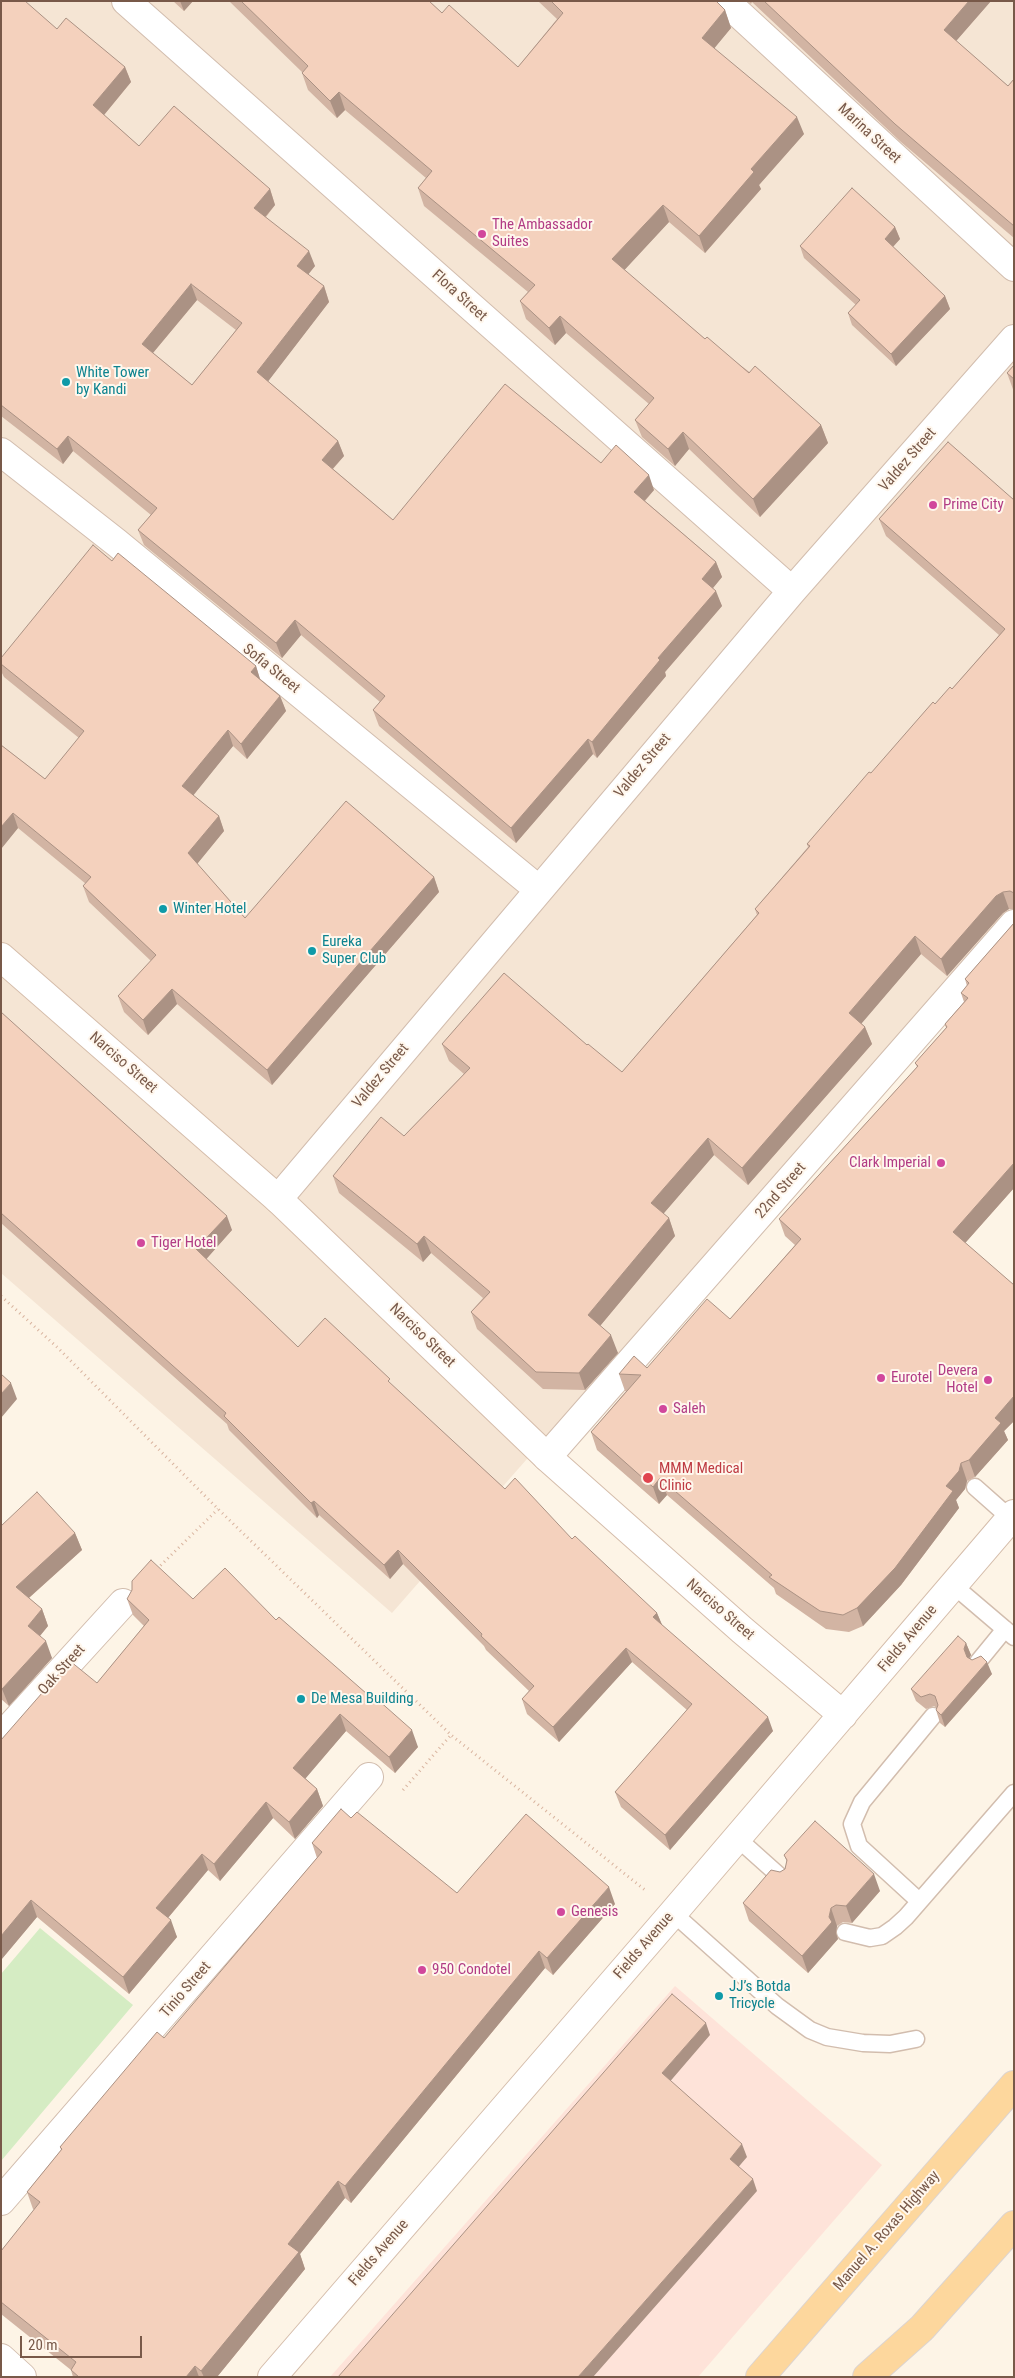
<!DOCTYPE html>
<html>
<head>
<meta charset="utf-8">
<style>
  body { margin:0 }
  #map { position:relative; width:1015px; height:2378px; overflow:hidden; background:#fdf4e6; font-family:"Roboto Condensed",sans-serif }
  canvas { display:block }
  .frame { position:absolute; inset:0; border:2px solid #785949; pointer-events:none }
  .scale { position:absolute; left:20px; top:2336px; width:122px; height:22px; box-sizing:border-box; border:2px solid #785949; border-top:0; padding-left:6px; font-size:15px; line-height:18px; white-space:nowrap; color:#785949; -webkit-text-stroke:4px #fff7ed; paint-order:stroke }
</style>
</head>
<body>
<div id="map">
<canvas width="1015" height="2378"></canvas>
<div class="frame"></div>
<div class="scale">20 m</div>
</div>
<script>
const c = document.querySelector('canvas').getContext('2d');
c.lineJoin = 'round';
function fillPath(path, color) { c.fillStyle = color; c.fill(path, 'evenodd'); }
const toPath = rows => new Path2D(rows.map(r => 'M' + r).join(''));
function trace(path, color, width, dash) { c.strokeStyle = color; c.lineWidth = width; c.lineCap = dash ? 'butt' : 'round'; c.setLineDash(dash || []); c.stroke(path); }
function drawText(font, color, halo, rows, align = 'center') {
  c.font = font + ' "Roboto Condensed",sans-serif'; c.lineWidth = 4; c.setLineDash([]); c.textBaseline = 'middle'; c.strokeStyle = halo; c.fillStyle = color; for (const [text, x, y, turn = 0] of rows) {
    c.save(); c.translate(x, y); c.rotate((+turn || 0) * Math.PI / 180); c.textAlign = isNaN(turn) ? turn : align; if (halo) c.strokeText(text, 0, 0); c.fillText(text, 0, 0); c.restore();
  }
}
fillPath(toPath([
  [1,1,1014,1,1014,903,392,1613,1,1273]
]), '#f5e5d4');
fillPath(toPath([
  [675,1986,882,2165,698,2377,330,2377]
]), '#fee3d9');
fillPath(toPath([
  [40,1928,133,2005,1,2161,1,1974]
]), '#d5ecc3');
const lane = toPath([
  [975,1487,1010,1518],
  [953,1585,1014,1637],
  [978,1662,1005,1629],
  [737,1838,784,1880],
  [919,1901,859,1846,852,1824,862,1802,933,1716],
  [673,1913,777,2006,810,2030,827,2037,863,2043,890,2044,916,2039],
  [845,1932,870,1938,882,1936,895,1927,906,1917,1014,1793]
]);
const street = toPath([
  [126,1,792,591],
  [725,1,1014,267],
  [1,452,117,543,538,889],
  [278,1199,792,591,1014,339],
  [547,1457,1014,924],
  [1,1737,123,1603],
  [1,2201,369,1777],
  [1,2358,22,2377]
]);
const secondary = toPath([
  [1,957,278,1199,547,1457,742,1630,843,1715],
  [272,2377,673,1913,1014,1514]
]);
const primary = toPath([
  [760,2377,1014,2085],
  [867,2377,922,2328,1014,2225]
]);
trace(lane, '#d2bdae', 19);
trace(street, '#d2bdae', 30);
trace(secondary, '#d5bdab', 30);
trace(primary, '#dcd4d0', 30);
trace(toPath([
  [1,1296,58,1348,218,1509,451,1735,645,1890],
  [157,1569,218,1509],
  [403,1790,451,1735]
]), '#d9b49f', 3, [1, 4]);
trace(lane, '#fff', 16);
trace(street, '#fff', 28);
trace(secondary, '#fff', 28);
trace(primary, '#fdd79d', 28);
fillPath(toPath([
  [1,1,57,29,125,67,131,82,104,115,139,146,270,189,275,205,266,217,315,266,308,274,324,286,329,302,268,381,338,441,344,456,333,469,393,520,601,463,654,490,645,501,716,562,722,577,713,588,722,606,665,672,666,676,597,758,593,754,516,843,379,726,373,710,380,702,301,635,282,658,144,545,138,530,151,515,73,451,63,464,1,416],
  [197,300,236,330,192,385,153,353],
  [173,1,193,1,184,11],
  [229,1,429,1,442,13,518,67,557,19,538,1,716,1,725,10,731,28,714,48,804,134,759,185,761,189,705,253,669,222,624,270,705,339,821,425,828,443,760,517,689,449,675,466,642,437,635,420,649,404,566,333,555,345,526,319,520,301,528,292,424,206,418,188,426,178,345,110,337,118,308,90,302,73,302,72],
  [748,1,991,1,956,41,1008,86,1014,79,1014,238,901,142,752,2,751,4],
  [895,227,900,239,893,247,945,296,950,309,896,366,852,325,848,313,856,305,804,258,800,246],
  [1014,365,1014,392,1007,373],
  [1014,500,1014,909,1009,909,1003,913,947,976,921,954,861,1023,865,1027,872,1044,748,1185,714,1155,663,1214,669,1218,675,1236,600,1326,618,1353,585,1390,543,1389,477,1329,471,1312,483,1298,431,1253,423,1262,339,1193,333,1176,404,1136,464,1074,449,1061,442,1044,587,1045,622,1072,757,915,755,909,808,847,807,844,935,704,952,689,999,635,886,536,879,519],
  [112,561,256,666,260,680,280,696,286,711,247,759,233,746,193,795,219,816,224,831,197,864,245,918,434,877,439,892,272,1085,177,1004,148,1035,124,1012,118,996,151,961,89,902,83,886,86,884,18,828,1,849,1,745,45,779,79,738,4,677,1,671,1,658],
  [1014,923,1014,1188,965,1243,1014,1285,1014,1421,1004,1431,1008,1440,975,1477,967,1481,965,1489,956,1500,959,1508,901,1585,863,1626,849,1632,826,1629,776,1594,774,1588,667,1495,659,1504,597,1450,591,1432,626,1391,625,1391,619,1374,647,1368,730,1319,795,1245,785,1236,779,1219,917,1067,915,1063,946,1028,945,1024,964,1002,961,993,967,986,965,979],
  [1,1012,232,1230,206,1259,298,1347,391,1385,505,1489,572,1539,657,1613,662,1625,773,1731,670,1850,621,1807,615,1792,687,1710,632,1662,559,1742,527,1714,522,1699,529,1691,486,1650,484,1646,403,1564,390,1579,319,1515,317,1518,229,1430,227,1424,1,1223],
  [1,1526,75,1533,82,1550,29,1598,42,1609,48,1626,40,1636,52,1658,9,1706,1,1699],
  [127,1599,193,1599,276,1620,418,1747,395,1773,346,1731,305,1778,317,1789,323,1806,295,1839,273,1818,220,1881,208,1870,168,1918,177,1937,129,1994,37,1917,1,1960,1,1740,97,1683,144,1626,133,1615],
  [966,1643,971,1655,969,1658,992,1674,945,1727,940,1723,936,1710,937,1708,934,1706,926,1709,916,1701,911,1689],
  [351,1818,457,1893,615,1904,553,1975,545,1968,351,2203,345,2198,300,2254,305,2269,217,2377,73,2377,71,2370,1,2314,1,2251,34,2210,33,2209,27,2192,61,2150,60,2147,164,2038,317,1858,312,1843],
  [784,1855,880,1891,852,1923,843,1922,837,1926,836,1933,838,1939,808,1973,749,1921,743,1903,785,1869,787,1862]
]), '#d2b4a3');
fillPath(toPath([
  [180,1,193,1,184,11],
  [969,1,991,1,950,48,944,30],
  [725,10,731,28,708,56,702,38],
  [125,67,131,82,99,121,93,105],
  [339,92,345,110,337,118,330,101],
  [797,117,804,134,759,185,761,189,705,253,699,236,751,169],
  [270,189,275,205,260,223,254,208],
  [663,205,669,222,618,277,612,259],
  [895,227,900,239,889,251,885,239],
  [309,251,315,266,303,281,297,266],
  [191,284,197,300,147,360,142,344],
  [324,286,329,302,263,388,257,372],
  [945,296,950,309,896,366,891,354],
  [560,316,566,333,555,345,549,328],
  [821,425,828,443,760,517,753,499],
  [683,432,689,449,675,466,668,449],
  [68,436,73,451,63,464,57,449],
  [338,441,344,456,327,475,322,460],
  [649,475,654,490,639,507,634,492],
  [716,562,722,577,708,594,702,579],
  [716,591,722,606,665,672,666,676,597,758,592,742,658,658],
  [295,620,301,635,282,658,276,643],
  [256,666,261,682,251,672],
  [280,696,286,711,247,759,241,744],
  [228,730,233,746,188,802,182,786],
  [588,739,593,754,516,843,511,828],
  [13,813,18,828,1,849,1,827],
  [219,816,224,831,193,869,188,853],
  [434,877,439,892,272,1085,267,1070],
  [1003,892,1009,909,1003,913,947,976,941,959,996,896],
  [915,936,921,954,856,1030,849,1013],
  [172,989,177,1004,148,1035,143,1020],
  [865,1027,872,1044,748,1185,742,1168],
  [708,1138,714,1155,658,1220,651,1203],
  [1014,1163,1014,1188,959,1250,953,1232],
  [227,1216,232,1230,202,1264,196,1249],
  [669,1218,675,1236,595,1332,588,1315],
  [424,1236,431,1253,423,1262,417,1244],
  [611,1335,618,1353,585,1390,579,1373],
  [11,1383,17,1399,1,1418,1,1394],
  [1014,1396,1014,1421,1004,1431,1008,1440,975,1477,969,1460,995,1418],
  [961,1463,967,1481,965,1489,956,1500,959,1508,901,1585,863,1626,857,1608,946,1486],
  [660,1478,667,1495,659,1504,653,1487],
  [314,1501,319,1515,317,1518,311,1503],
  [75,1533,82,1550,22,1604,16,1587],
  [398,1550,403,1564,390,1579,384,1565],
  [42,1609,48,1626,34,1643,28,1626],
  [657,1613,663,1627,653,1617],
  [46,1641,52,1658,9,1706,2,1689],
  [966,1643,971,1655,968,1661,964,1649],
  [626,1648,632,1662,559,1742,553,1727],
  [987,1662,992,1674,945,1727,941,1715],
  [340,1714,346,1731,300,1785,293,1768],
  [768,1717,773,1731,670,1850,665,1835],
  [412,1730,418,1747,395,1773,389,1757],
  [317,1789,323,1806,295,1839,289,1822],
  [266,1802,273,1818,220,1881,214,1864],
  [202,1854,208,1870,162,1925,156,1908],
  [874,1874,880,1891,852,1923,846,1906],
  [609,1887,615,1904,553,1975,547,1958],
  [31,1900,37,1917,1,1960,1,1936],
  [831,1908,837,1926,836,1933,838,1939,808,1973,802,1956,829,1917],
  [171,1920,177,1937,129,1994,123,1977],
  [539,1951,545,1968,351,2203,345,2186],
  [706,2023,710,2035,667,2085,662,2073],
  [742,2144,747,2157,735,2171,730,2159],
  [753,2179,757,2191,593,2377,578,2377],
  [338,2181,345,2198,300,2254,305,2269,217,2377,204,2377,201,2371,288,2244],
  [195,2366,199,2377,186,2377]
]), '#ab9284');
const building = toPath([
  [1,1,25,1,57,29,66,18,125,67,93,105,139,146,174,106,270,189,254,208,309,251,297,266,324,286,257,372,338,441,322,460,393,520,505,384,601,463,616,445,649,475,634,492,716,562,702,579,716,591,658,658,660,660,592,742,588,739,511,828,373,710,385,696,295,620,276,643,138,530,157,508,68,436,57,449,1,405,1,1],
  [191,284,242,323,192,385,142,344,191,284],
  [241,1,429,1,442,13,449,5,518,67,563,13,551,1,716,1,725,10,702,38,797,117,751,169,754,172,699,236,663,205,612,259,705,339,707,337,749,373,755,366,821,425,753,499,683,432,668,449,635,420,654,398,560,316,549,328,520,301,535,285,418,188,432,171,339,92,330,101,302,73,308,66,241,1],
  [764,1,969,1,944,30,1008,86,1014,79,1014,226,895,124,764,1],
  [852,188,895,227,885,239,945,296,891,354,848,313,860,300,800,246,852,188],
  [1014,365,1014,379,1007,373,1014,365],
  [948,442,1014,500,1014,893,1010,891,1003,892,996,896,941,959,915,936,849,1013,865,1027,742,1168,708,1138,651,1203,669,1218,588,1315,611,1335,579,1373,536,1372,471,1312,490,1292,424,1236,417,1244,333,1176,381,1117,404,1136,470,1068,442,1044,504,973,587,1045,588,1044,622,1072,759,913,755,909,810,846,807,844,869,772,871,773,933,702,935,704,950,687,952,689,1005,629,879,519,948,442],
  [93,545,112,561,118,553,256,666,251,672,280,696,241,744,228,730,182,786,219,816,188,853,245,918,346,801,434,877,267,1070,172,989,143,1020,118,996,156,955,83,886,91,877,13,813,1,827,1,745,45,779,84,731,1,664,1,658,93,545],
  [1014,923,1014,1163,953,1232,1014,1285,1014,1396,995,1418,1001,1423,969,1460,961,1463,959,1471,946,1486,953,1491,895,1568,857,1608,843,1615,820,1611,769,1577,772,1575,660,1478,653,1487,591,1432,641,1375,619,1374,634,1356,647,1368,707,1299,730,1319,801,1239,779,1219,918,1066,915,1063,947,1027,945,1024,968,998,961,993,969,983,965,979,1014,923],
  [1,1012,227,1216,196,1249,298,1347,325,1318,390,1379,388,1381,505,1489,515,1478,572,1539,575,1536,657,1613,653,1617,768,1717,665,1835,615,1792,692,1704,626,1648,553,1727,522,1699,534,1686,481,1636,482,1634,398,1550,384,1565,314,1501,311,1503,224,1416,226,1413,1,1213,1,1012],
  [1,1374,11,1383,1,1394,1,1374],
  [37,1492,75,1533,16,1587,42,1609,28,1626,46,1641,2,1689,1,1688,1,1526,37,1492],
  [151,1560,193,1599,225,1568,276,1620,279,1617,367,1694,369,1692,412,1730,389,1757,340,1714,293,1768,317,1789,289,1822,266,1802,214,1864,202,1854,156,1908,171,1920,123,1977,31,1900,1,1936,1,1740,70,1661,97,1683,149,1620,127,1599,132,1590,132,1581,151,1560],
  [958,1636,966,1643,964,1649,967,1657,972,1660,981,1656,987,1662,941,1715,936,1710,938,1705,935,1696,930,1694,921,1697,911,1689,958,1636],
  [341,1809,351,1818,357,1812,457,1893,526,1814,609,1887,547,1958,539,1951,345,2186,338,2181,288,2244,299,2252,201,2371,195,2366,186,2377,79,2377,71,2370,76,2362,1,2302,1,2251,40,2202,27,2192,62,2149,60,2147,157,2032,164,2038,322,1852,312,1843,341,1809],
  [815,1821,874,1874,846,1906,836,1905,831,1908,829,1917,832,1922,802,1956,743,1903,771,1870,780,1872,785,1869,787,1860,784,1855,815,1821],
  [672,1994,706,2023,662,2073,742,2144,730,2159,753,2179,578,2377,338,2377,672,1994]
]);
fillPath(building, '#f4d1bd');
trace(building, '#ab9284', 1);
for (const [x, y, r, color] of [
  [482,234,5,"#d1479c"],
  [66,382,5,"#0f9aa8"],
  [933,505,5,"#d1479c"],
  [163,909,5,"#0f9aa8"],
  [312,951,5,"#0f9aa8"],
  [941,1163,5,"#d1479c"],
  [141,1243,5,"#d1479c"],
  [881,1378,5,"#d1479c"],
  [988,1380,5,"#d1479c"],
  [663,1409,5,"#d1479c"],
  [648,1478,6,"#e0444e"],
  [301,1699,5,"#0f9aa8"],
  [561,1912,5,"#d1479c"],
  [422,1970,5,"#d1479c"],
  [719,1996,5,"#0f9aa8"]
]) { const dot = new Path2D(); dot.arc(x, y, r, 0, 2 * Math.PI); c.fillStyle = color; c.fill(dot); trace(dot, '#fff7ed', 2); }
drawText('15px', '#785949', '#fff7ed', [
  ["Marina Street",869,134,43],
  ["Flora Street",459,296,42],
  ["Valdez Street",908,460,-49],
  ["Sofia Street",271,669,39],
  ["Valdez Street",643,766,-50],
  ["Narciso Street",123,1063,41],
  ["Valdez Street",381,1076,-50],
  ["22nd Street",781,1191,-49],
  ["Narciso Street",422,1336,44],
  ["Narciso Street",720,1610,41],
  ["Fields Avenue",908,1639,-50],
  ["Oak Street",62,1670,-48],
  ["Fields Avenue",644,1946,-49],
  ["Tinio Street",186,1990,-49],
  ["Manuel A. Roxas Highway",887,2231,-49],
  ["Fields Avenue",379,2253,-49]
]);
drawText('15px', '#b23c85', '#fff7ed', [
  ["The Ambassador",492,225],
  ["Suites",492,242],
  ["Prime City",943,505],
  ["Clark Imperial",931,1163,"right"],
  ["Tiger Hotel",151,1243],
  ["Devera",978,1371,"right"],
  ["Hotel",978,1388,"right"],
  ["Eurotel",891,1378],
  ["Saleh",673,1409],
  ["Genesis",571,1912],
  ["950 Condotel",432,1970]
], 'left');
drawText('15px', '#0d838f', '#fff7ed', [
  ["White Tower",76,373],
  ["by Kandi",76,390],
  ["Winter Hotel",173,909],
  ["Eureka",322,942],
  ["Super Club",322,959],
  ["De Mesa Building",311,1699],
  ["JJ’s Botda",729,1987],
  ["Tricycle",729,2004]
], 'left');
drawText('15px', '#be3a42', '#fff7ed', [
  ["MMM Medical",659,1469],
  ["Clinic",659,1486]
], 'left');
</script>
</body>
</html>
